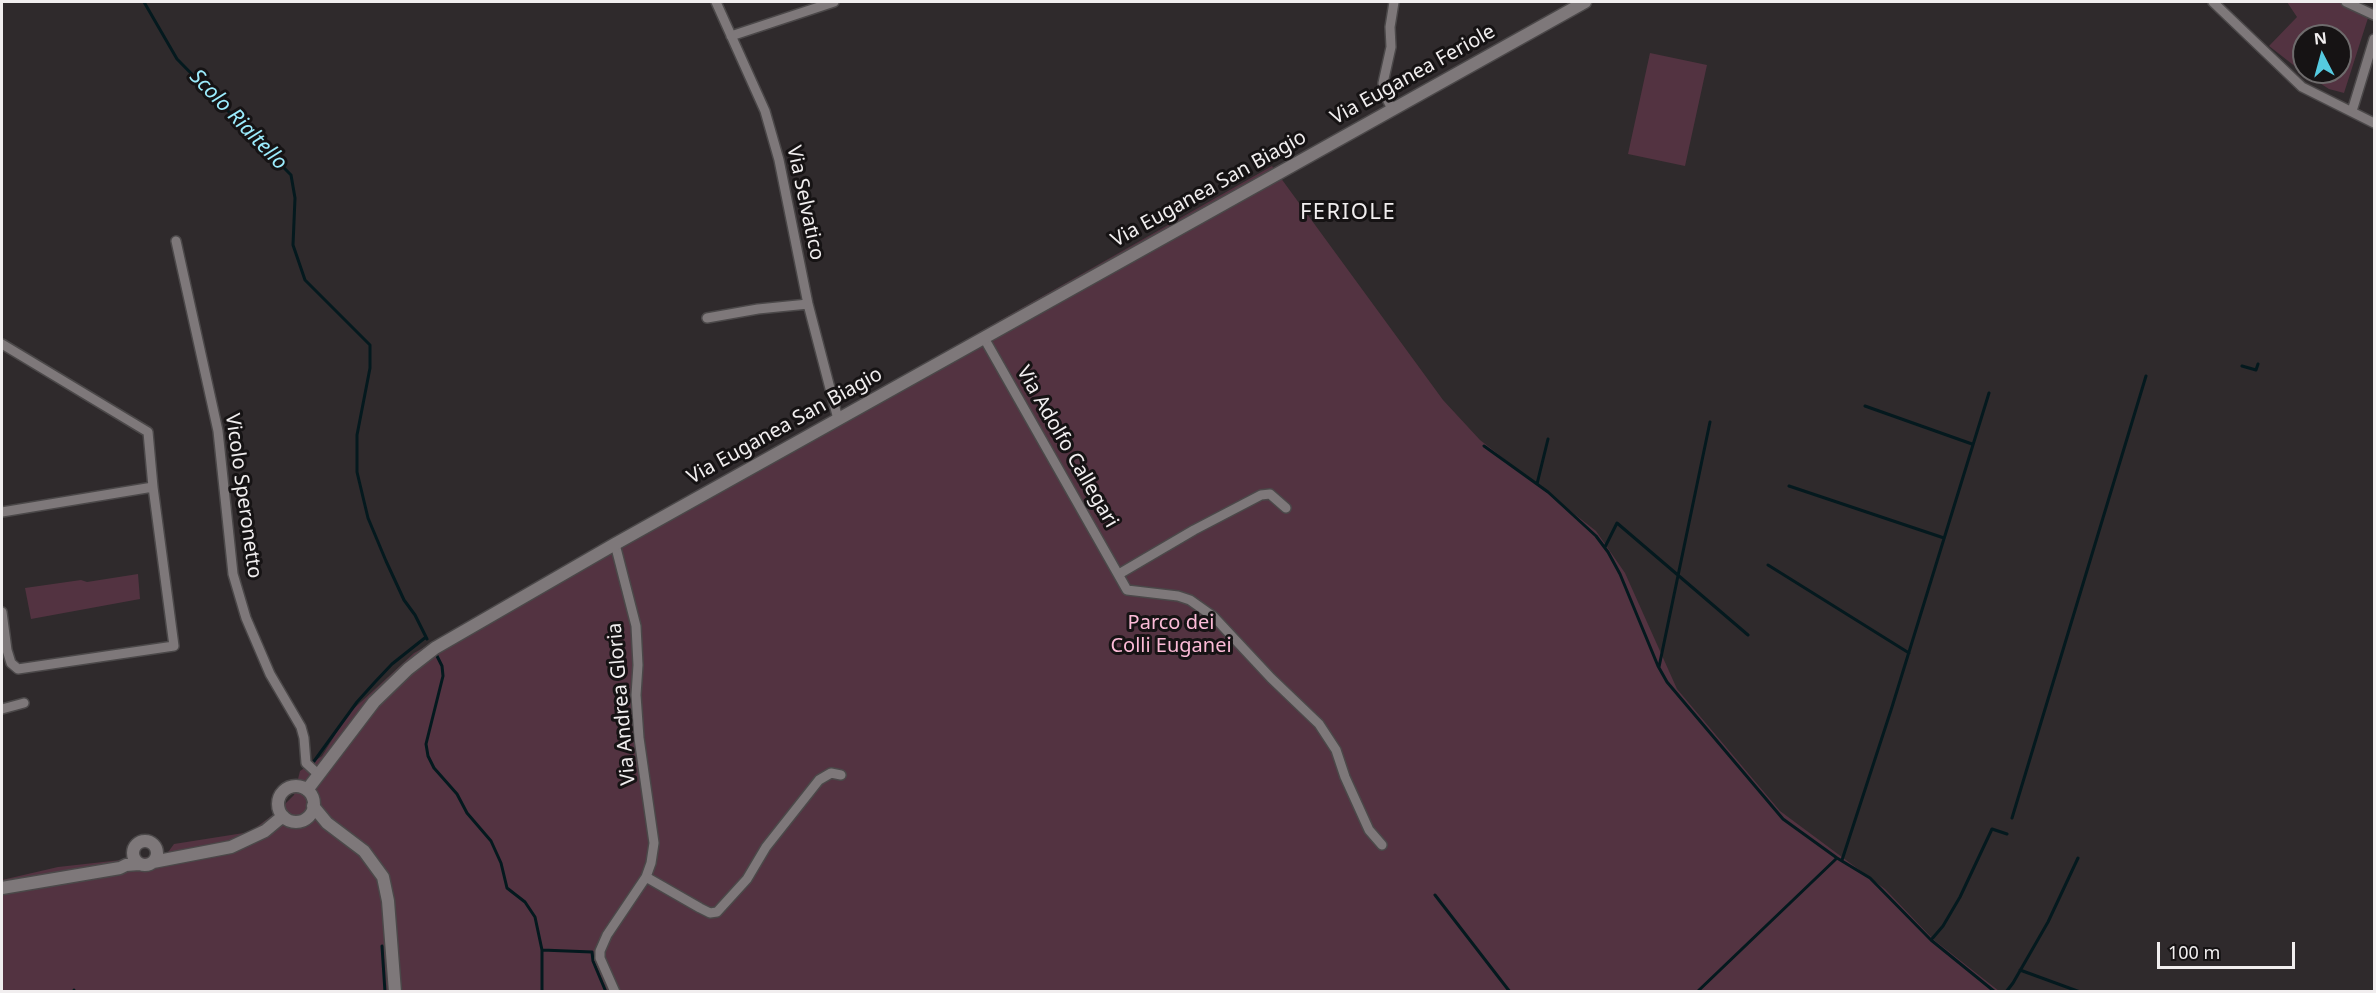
<!DOCTYPE html>
<html>
<head>
<meta charset="utf-8">
<style>
  body { margin:0 }
  #map { position:relative; width:2376px; height:993px; overflow:hidden; background:#2f2a2c; font-family:"Noto Sans",sans-serif }
  canvas { display:block }
  .frame { position:absolute; inset:0; border:3px solid #f1eeef; pointer-events:none }
  .north { position:absolute; left:2292px; top:24px; width:60px; height:60px; box-sizing:border-box; background:#161314; border:2px solid #6e6b6c; border-radius:50%; rotate:354deg; font-size:16px; font-weight:700; line-height:24px; text-align:center; color:#f1eeef }
  .north::after { content:''; display:block; margin:auto; width:21px; height:27px; background:#55cae0; clip-path:polygon(50% 0,100% 100%,50% 72%,0 100%) }
  .scale { position:absolute; left:2157px; top:942px; width:138px; height:27px; box-sizing:border-box; border:3px solid #f1eeef; border-top:0; padding-left:8px; font-size:18px; line-height:21px; white-space:nowrap; color:#f1eeef; -webkit-text-stroke:4px #161314; paint-order:stroke }
</style>
</head>
<body>
<div id="map">
<canvas width="2376" height="993"></canvas>
<div class="frame"></div>
<div class="north">N</div>
<div class="scale">100 m</div>
</div>
<script>
const c = document.querySelector('canvas').getContext('2d');
c.lineJoin = 'round';
function fillPath(path, color) { c.fillStyle = color; c.fill(path, 'evenodd'); }
const toPath = rows => new Path2D(rows.map(r => 'M' + r).join(''));
function trace(path, color, width, dash) { c.strokeStyle = color; c.lineWidth = width; c.lineCap = dash ? 'butt' : 'round'; c.setLineDash(dash || []); c.stroke(path); }
function drawText(font, color, halo, rows, align = 'center') {
  c.font = font + ' "Noto Sans",sans-serif'; c.lineWidth = 6; c.setLineDash([]); c.textBaseline = 'middle'; c.strokeStyle = halo; c.fillStyle = color; for (const [text, x, y, turn = 0] of rows) {
    c.save(); c.translate(x, y); c.rotate((+turn || 0) * Math.PI / 180); c.textAlign = isNaN(turn) ? turn : align; if (halo) c.strokeText(text, 0, 0); c.fillText(text, 0, 0); c.restore();
  }
}
fillPath(toPath([
  [2287,2,2344,2,2368,18,2344,93,2329,89,2301,71,2269,46,2297,17],
  [2304,36,2340,36,2340,72,2304,72],
  [1650,53,1707,65,1685,166,1628,154],
  [1272,166,1443,400,1480,440,1596,531,1625,573,1677,689,1780,811,1885,889,1934,940,1999,991,2,992,2,880,58,867,166,855,174,844,250,832,278,811,294,795,300,771,322,756,348,714,414,653],
  [138,574,140,599,31,619,25,588,81,580,87,582]
]), '#533341');
trace(toPath([
  [144,2,177,59,291,175,295,198,293,245,305,280,370,345,370,368,357,435,357,472,368,518,386,561,404,600,415,615,427,639],
  [2242,366,2256,370,2258,364],
  [1865,406,1972,444],
  [1484,446,1548,492,1596,536,1608,552,1620,574,1658,666,1667,682,1783,819,1837,858,1870,878,1931,940,1995,992],
  [1537,484,1548,439],
  [1789,486,1944,538],
  [1605,547,1617,523,1748,635],
  [1768,565,1909,653],
  [437,656,442,666,443,676,426,744,428,756,434,768,457,794,467,813,491,841,501,863,507,888,525,902,535,917,542,950,542,992],
  [1659,667,1710,422],
  [312,764,357,702,375,682,392,664,426,637],
  [2012,818,2146,376],
  [1842,860,1892,707,1989,393],
  [1435,895,1510,992],
  [1931,940,1943,926,1960,897,1992,829,2007,834],
  [382,946,385,992],
  [542,950,592,952,593,961,606,992],
  [2020,970,2080,992],
  [74,990,74,992],
  [1697,992,1837,858],
  [2006,992,2013,983,2048,922,2078,858]
]), '#04191e', 3);
const street = toPath([
  [716,2,765,111,779,160,808,304,838,419],
  [2213,2,2302,87,2374,123],
  [2346,2,2374,15],
  [731,36,834,2],
  [1392,109,1384,93,1383,83,1391,47,1390,27,1394,2],
  [2352,111,2374,39],
  [176,241,218,431,233,574,246,618,270,674,301,727,304,738,306,763,319,775],
  [707,318,758,309,808,304],
  [984,338,1127,590,1178,596,1190,600,1214,617,1271,678,1319,724,1336,750,1345,777,1369,830,1382,845],
  [2,344,148,432,153,487],
  [2,512,153,487,174,646,18,669,11,663,7,650,2,612],
  [1119,574,1194,530,1261,495,1270,494,1286,508],
  [2,709,24,703],
  [646,877,700,908,710,913,717,912,747,879,766,847,819,780,831,773,841,775],
  [615,992,600,958,600,951,607,935,646,877,651,863,654,843,639,738,636,695,638,665,636,626,615,544]
]);
const secondary = toPath([
  '278 804a18 18 0 1 1 36 0a18 18 0 1 1-36 0Z',
  [307,790,374,702,408,669,435,648,615,544,1585,2],
  [313,806,327,823,364,851,383,877,388,901,395,992],
  '133 853a12 12 0 1 1 24 0a12 12 0 1 1-24 0Z',
  [153,862,231,847,265,831,283,816],
  [2,888,120,868,126,865,139,864]
]);
trace(street, '#4b4849', 12);
trace(secondary, '#4b4849', 15);
trace(street, '#7e787a', 9);
trace(secondary, '#7e787a', 12);
drawText('20px', '#f1eeef', '#161314', [
  ["Via Euganea Feriole",1413,75,-29],
  ["Via Euganea San Biagio",1209,189,-29],
  ["Via Selvatico",805,203,78],
  ["Via Euganea San Biagio",785,426,-29],
  ["Via Adolfo Callegari",1067,447,60],
  ["Vicolo Speronetto",243,496,82],
  ["Via Andrea Gloria",622,704,-95]
]);
drawText('20px', '#fcbbd7', '#161314', [
  ["Parco dei",1171,623],
  ["Colli Euganei",1171,646]
]);
drawText('italic 21px', '#9cedfe', '#161314', [
  ["Scolo Rialtello",238,120,46]
]);
c.letterSpacing = '1.5px';
drawText('22px', '#f1eeef', '#161314', [
  ["FERIOLE",1348,213]
]);
c.letterSpacing = '0px';
</script>
</body>
</html>
